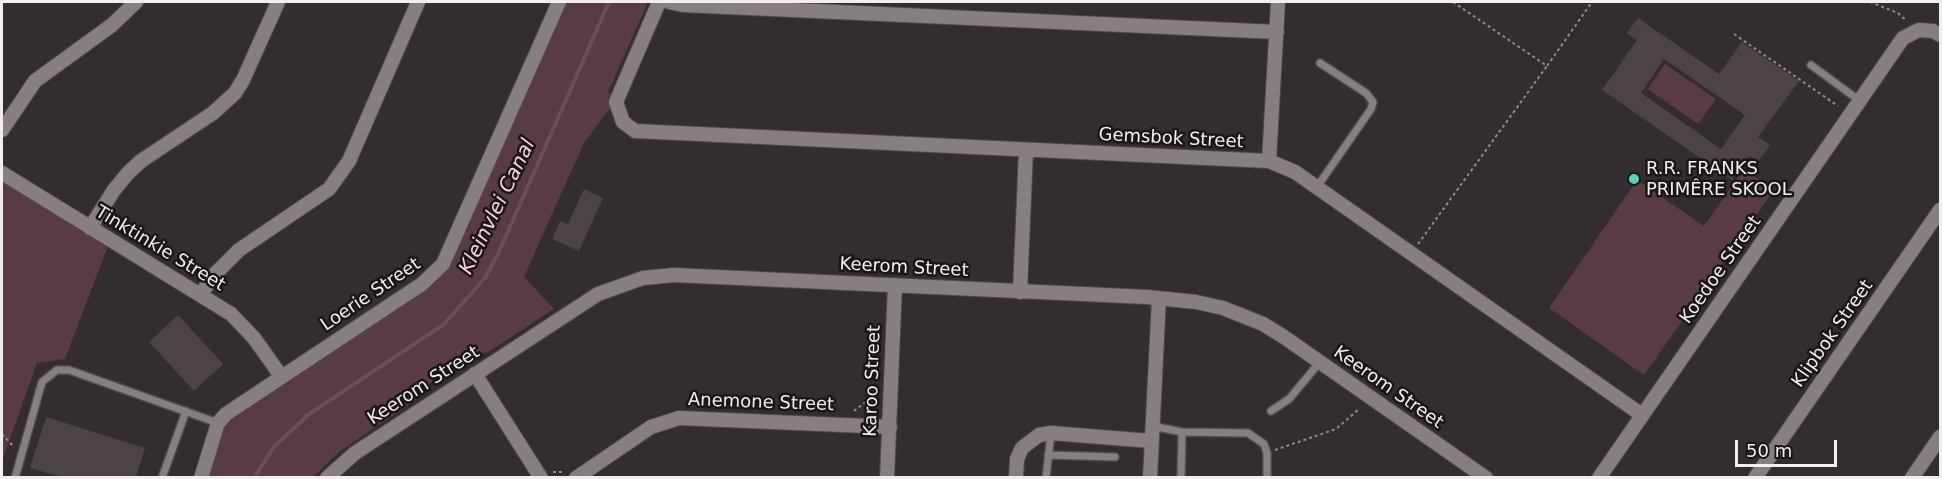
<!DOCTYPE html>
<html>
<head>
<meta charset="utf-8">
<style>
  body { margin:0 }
  #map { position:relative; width:1942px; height:479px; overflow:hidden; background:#342d2f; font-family:"DejaVu Sans",sans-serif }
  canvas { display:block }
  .frame { position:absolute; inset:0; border:3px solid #f2edee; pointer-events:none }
  .scale { position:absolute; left:1735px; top:440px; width:102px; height:27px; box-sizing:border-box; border:3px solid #f2edee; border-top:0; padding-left:8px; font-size:18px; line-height:21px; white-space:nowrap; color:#f2edee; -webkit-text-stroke:4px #1a1617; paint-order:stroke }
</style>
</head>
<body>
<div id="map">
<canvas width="1942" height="479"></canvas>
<div class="frame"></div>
<div class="scale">50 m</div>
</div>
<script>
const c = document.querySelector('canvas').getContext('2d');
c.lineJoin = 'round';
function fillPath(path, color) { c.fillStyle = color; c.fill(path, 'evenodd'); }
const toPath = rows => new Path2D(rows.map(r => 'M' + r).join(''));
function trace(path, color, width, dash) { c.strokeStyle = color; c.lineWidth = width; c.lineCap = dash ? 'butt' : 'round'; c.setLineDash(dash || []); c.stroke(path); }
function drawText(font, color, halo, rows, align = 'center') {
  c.font = font + ' "DejaVu Sans",sans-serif'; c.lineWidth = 5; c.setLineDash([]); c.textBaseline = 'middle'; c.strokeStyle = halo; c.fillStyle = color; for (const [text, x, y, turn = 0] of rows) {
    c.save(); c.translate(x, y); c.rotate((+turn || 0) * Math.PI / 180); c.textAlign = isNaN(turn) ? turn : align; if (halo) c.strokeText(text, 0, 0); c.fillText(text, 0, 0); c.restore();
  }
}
fillPath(toPath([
  [565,2,648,2,608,92,613,95,612,106,584,143,524,277,554,309,488,352,464,358,433,380,417,399,340,451,313,477,208,478,221,433,230,418,426,289],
  [1665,64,1716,99,1698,124,1648,89],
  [1744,169,1774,190,1644,375,1549,308,1637,180,1704,226],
  [2,180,108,246,65,359,37,363,2,461]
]), '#583b43');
trace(toPath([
  [254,478,274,447,308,415,443,325,485,278,499,252,609,2]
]), '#664f57', 4);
fillPath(toPath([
  [1638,18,1719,74,1742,42,1799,81,1758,137,1770,145,1758,162,1749,156,1732,180,1602,90,1637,40,1627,33],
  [1664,59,1745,115,1721,149,1641,93],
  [584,189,603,198,579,251,552,239,560,221,568,224],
  [178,315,223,364,194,391,149,342],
  [46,417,145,448,136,477,62,477,30,468]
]), '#4b4345');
const service = toPath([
  [1811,65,1860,101],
  [1317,187,1371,109,1373,102,1366,93,1320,63],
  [1271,411,1289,399,1320,362],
  [1152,426,1182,432,1248,433,1264,444,1267,453,1267,478],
  [1048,455,1115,457],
  [15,478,42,382,57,370,69,370,218,423],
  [162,478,186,411],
  [1046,478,1051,433],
  [1181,478,1182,432]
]);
const minor = toPath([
  [659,2,616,102,623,122,635,131,1269,161,1295,172,1642,415],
  [669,2,683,5,1277,32],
  [2,130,35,81,112,25,136,2],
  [1269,161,1278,2],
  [2,173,231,314,254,338,281,376],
  [90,228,114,190,128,173,141,161,213,113,235,93,243,80,278,2],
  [1020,292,1026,150],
  [200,295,215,274,239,250,329,189,349,161,418,2],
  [475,374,541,478],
  [201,478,218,423,226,414,422,284,443,264,559,2],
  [327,478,355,453,598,294,643,278,674,275,1147,297,1196,302,1223,308,1263,324,1284,337,1486,478],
  [576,478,651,427,679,418,890,427],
  [887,478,895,285],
  [1016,478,1017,459,1022,448,1039,435,1051,433,1151,441],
  [1150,478,1159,298],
  [1599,478,1903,38,1919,30,1933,31,1940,35],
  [1755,478,1940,210],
  [1912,478,1940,437]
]);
trace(service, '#4f4a4b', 10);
trace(minor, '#4f4a4b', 16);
trace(toPath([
  [1453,2,1547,66,1592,2],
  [1870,2,1898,13,1907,21],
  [1734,34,1838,106],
  [1418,244,1547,66],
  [854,411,878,392],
  [2,434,14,447],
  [1275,450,1336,429,1358,410],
  [553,472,565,472]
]), '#908a8b', 2, [3, 3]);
trace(service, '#877e81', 7);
trace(minor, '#877e81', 14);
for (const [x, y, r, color] of [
  [1634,179,6,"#5cceba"]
]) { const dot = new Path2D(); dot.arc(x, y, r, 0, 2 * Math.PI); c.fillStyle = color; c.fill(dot); trace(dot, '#1a1617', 2); }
drawText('18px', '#f2edee', '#1a1617', [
  ["Gemsbok Street",1171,139,3],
  ["Tinktinkie Street",160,249,31],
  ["Keerom Street",904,268,3],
  ["Koedoe Street",1721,270,-55],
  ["Loerie Street",371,295,-34],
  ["Klipbok Street",1833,334,-55],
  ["Karoo Street",873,381,-88],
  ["Keerom Street",424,386,-33],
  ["Keerom Street",1388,388,35],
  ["Anemone Street",761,403,2]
]);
drawText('18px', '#f2edee', '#1a1617', [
  ["R.R. FRANKS",1646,169],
  ["PRIMÊRE SKOOL",1646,190]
], 'left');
drawText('italic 20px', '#fbd0db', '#1a1617', [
  ["Kleinvlei Canal",498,207,-64]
]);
</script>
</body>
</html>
